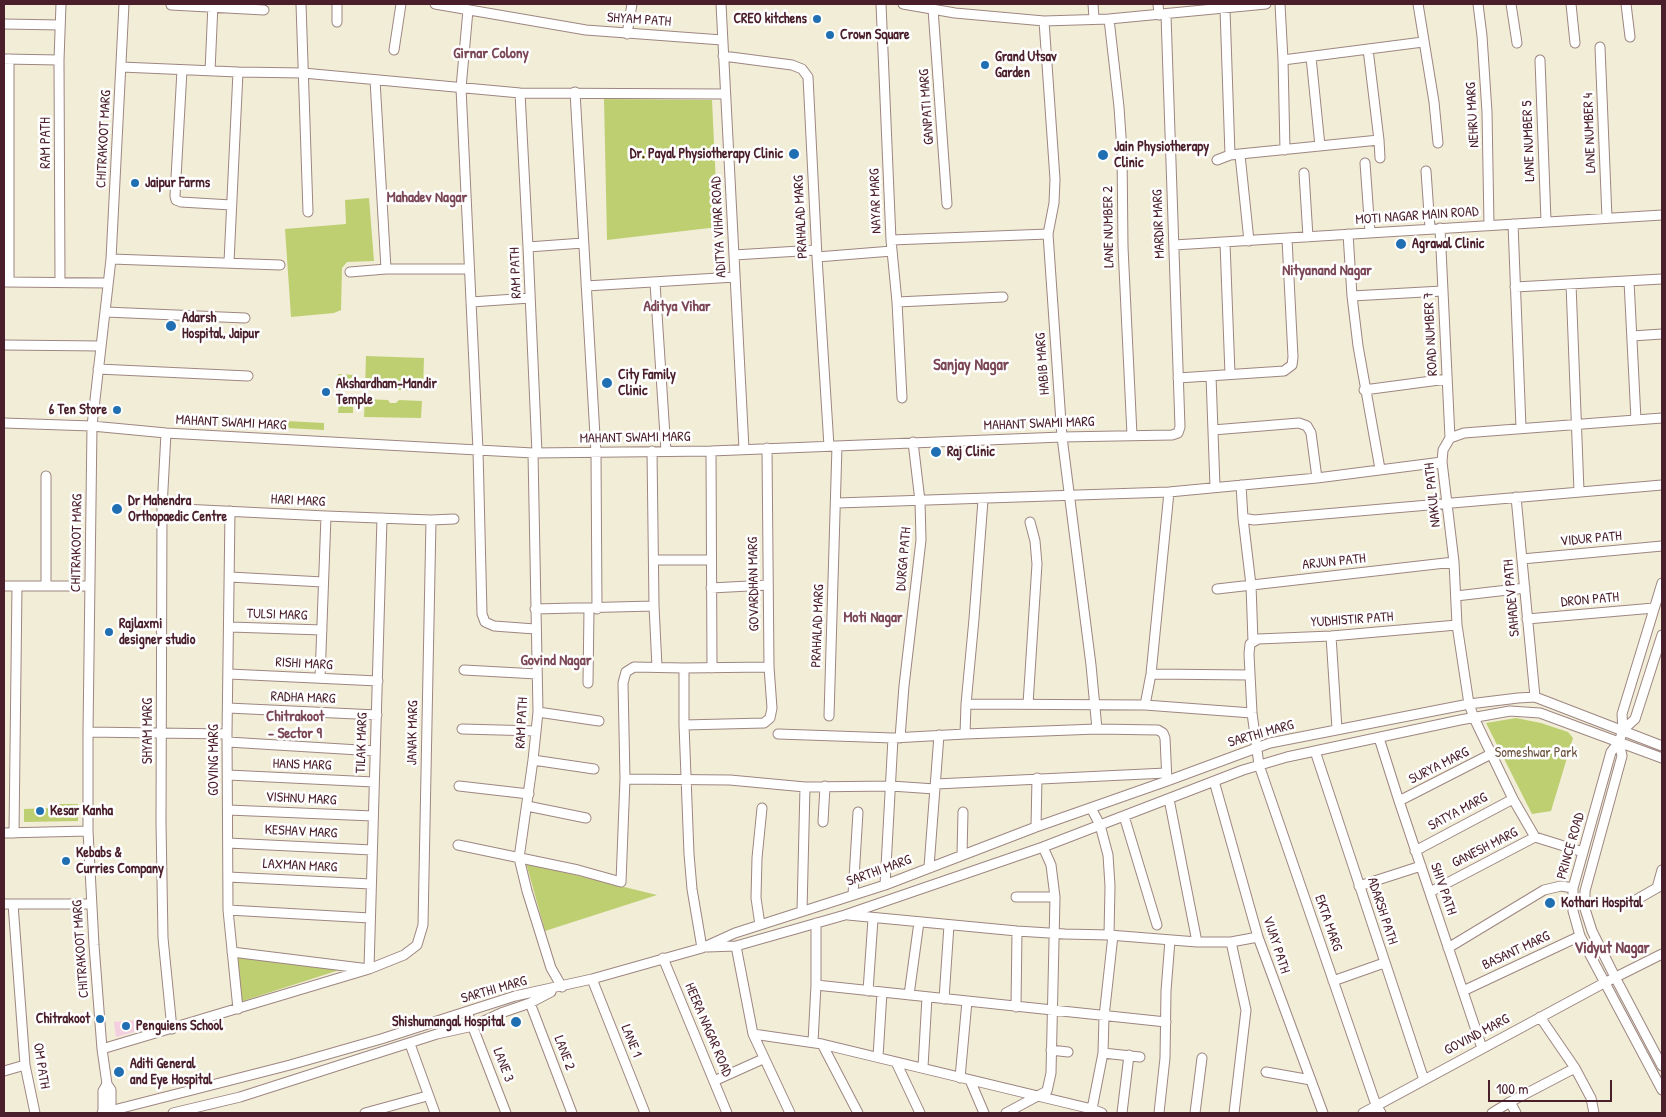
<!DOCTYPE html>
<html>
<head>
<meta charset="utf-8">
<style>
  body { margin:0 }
  #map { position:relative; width:1666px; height:1117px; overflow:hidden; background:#f1edd7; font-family:"Patrick Hand",sans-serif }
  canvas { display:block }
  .frame { position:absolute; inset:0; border:5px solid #4a1f2b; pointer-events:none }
  .scale { position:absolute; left:1488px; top:1080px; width:124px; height:22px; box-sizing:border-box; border:2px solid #4a1f2b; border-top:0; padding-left:6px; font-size:15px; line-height:18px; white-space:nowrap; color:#4a1f2b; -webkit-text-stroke:4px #fff; paint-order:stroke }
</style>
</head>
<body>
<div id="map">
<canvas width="1666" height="1117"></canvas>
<div class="frame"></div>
<div class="scale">100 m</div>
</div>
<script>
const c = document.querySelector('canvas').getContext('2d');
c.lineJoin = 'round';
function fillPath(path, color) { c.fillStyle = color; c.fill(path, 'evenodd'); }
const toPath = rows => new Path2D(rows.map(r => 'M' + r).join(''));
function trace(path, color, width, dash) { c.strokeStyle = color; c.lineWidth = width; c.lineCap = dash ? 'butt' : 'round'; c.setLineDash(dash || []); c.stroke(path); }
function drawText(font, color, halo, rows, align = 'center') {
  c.font = font + ' "Patrick Hand",sans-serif'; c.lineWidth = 5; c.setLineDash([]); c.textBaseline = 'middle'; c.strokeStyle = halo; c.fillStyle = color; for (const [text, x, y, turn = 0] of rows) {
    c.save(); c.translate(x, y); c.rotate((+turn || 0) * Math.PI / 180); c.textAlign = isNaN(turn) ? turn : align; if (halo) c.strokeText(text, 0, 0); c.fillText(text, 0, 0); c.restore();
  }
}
fillPath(toPath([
  [136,1020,138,1031,116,1037,114,1022]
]), '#f3cfdf');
fillPath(toPath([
  [604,99,712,100,718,227,607,240],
  [369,198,374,261,347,262,342,268,341,310,334,313,291,317,285,229,346,224,345,200],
  [366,356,424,358,423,391,399,390,394,387,388,389,365,389],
  [338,374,354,375,354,385,338,385],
  [365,399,388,400,390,403,396,403,399,400,422,401,421,418,364,417],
  [339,401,353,402,353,413,338,413],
  [286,421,324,423,324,430,286,428],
  [1516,718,1541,723,1568,732,1573,738,1551,811,1532,814,1486,723],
  [59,804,78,804,78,821,24,822,24,809,51,808,53,815,58,815],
  [526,863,657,895,545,931],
  [237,956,358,964,240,1002]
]), '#becf72');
const minor = toPath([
  [301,4,308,212],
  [435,4,586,30,722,40],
  [721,4,744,449],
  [881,4,891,240,897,302,902,398],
  [903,4,955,13,1044,21,1109,19,1266,4],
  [1093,4,1094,19],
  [1158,4,1159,15],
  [1280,4,1283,60,1285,150],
  [1418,4,1434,102,1438,143],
  [1478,4,1482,36,1487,112,1489,225],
  [1511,4,1517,43],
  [1571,4,1575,43],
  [1626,4,1630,37],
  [171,5,264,10],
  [933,9,947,204],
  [1225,9,1230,155],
  [468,10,461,88,478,450,482,614,485,622,494,626,535,629],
  [1109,19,1119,107,1122,151,1123,247,1132,435],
  [1044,21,1055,179,1054,203,1048,234,1062,437,1091,665,1097,729],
  [337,22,337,4],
  [4,24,60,25],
  [627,34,632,4],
  [1600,47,1607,218],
  [1368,49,1379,140],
  [394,50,401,4],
  [723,56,792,65,802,69,808,77,817,257,829,446],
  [1311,57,1320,146],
  [4,59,59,60],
  [9,59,9,282],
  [1283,60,1423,42],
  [1540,60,1546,221],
  [121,67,238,72,303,73,520,93,725,94],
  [182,70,175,196,176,200,181,202,231,205],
  [210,71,213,4],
  [375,80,386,269],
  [575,92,596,453,597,609],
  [520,93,528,247,537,453],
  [1240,155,1249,241],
  [1217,160,1230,155,1379,140,1380,158],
  [1365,163,1370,232],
  [1426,171,1430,228],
  [1304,173,1308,237],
  [1513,224,1521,428],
  [1440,228,1450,438],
  [1348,234,1352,296,1358,346,1380,469],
  [891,240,1048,234],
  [1225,243,1230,374],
  [1174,245,1662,215],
  [528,247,583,243],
  [734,255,816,250],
  [817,257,892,251],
  [111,259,280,265],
  [229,262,238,72],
  [350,272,386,269,469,269],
  [1629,281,1636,420],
  [4,282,108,283],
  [60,282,59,60,61,4],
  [655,283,666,451],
  [1571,284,1579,491],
  [586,286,735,277],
  [1515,287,1662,279],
  [1352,296,1442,291],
  [471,302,530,298],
  [897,302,1003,297],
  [106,312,245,318],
  [1632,336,1662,334],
  [4,345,101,346],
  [98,369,248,376],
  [1211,376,1215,487],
  [1178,378,1284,371,1292,365,1293,357,1287,239],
  [1364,390,1447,379],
  [4,423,92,426,166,433,533,453,711,451,1062,437,1172,435,1178,433,1180,427,1166,15],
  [1213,430,1299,423,1307,426,1311,433,1317,478],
  [166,433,162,508,161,822,163,938,172,1029],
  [652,451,654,606,657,667],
  [711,451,712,668],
  [533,453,538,712,533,760,519,858,527,891,551,968,562,987],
  [1241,485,1243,518,1254,520,1662,485],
  [1516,497,1535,697],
  [837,503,1169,492,1317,478,1442,462],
  [162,508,326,516,431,520,454,519],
  [230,511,227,734,228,910,238,1009],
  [1243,518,1251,585,1253,642],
  [1522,559,1662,546],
  [654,560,711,560],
  [230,577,323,582],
  [1662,583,1622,714,1623,730,1619,742,1611,752,1573,888,1573,911,1580,936,1662,1090],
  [4,586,90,586],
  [46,586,46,476],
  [711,588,768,585],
  [1217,589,1454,562],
  [1456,596,1525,588],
  [535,609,654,606],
  [1527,619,1654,608],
  [230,627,322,630],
  [1331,636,1337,729],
  [684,668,684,725,689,854,692,889,702,948],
  [464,670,537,674],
  [229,674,378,681],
  [1151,674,1250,675],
  [320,678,326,516],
  [588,683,589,609],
  [966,704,1145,705,1252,713],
  [1028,704,1037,564,1035,541,1030,522],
  [1145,705,1151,674,1169,492],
  [228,708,377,715],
  [538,712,599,721],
  [829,716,837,446],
  [684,725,764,723,770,718,772,708,769,667,767,448],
  [462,729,536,731],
  [1623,730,1635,719,1662,635],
  [88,732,227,734],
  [778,734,893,738],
  [965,734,966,704,974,619,983,500],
  [900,738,904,686,921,540,920,501,913,442],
  [1379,738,1399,801,1482,1048],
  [228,742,375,751],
  [1619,742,1622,756,1585,891,1585,909,1592,931,1615,977,1662,1066],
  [1315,751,1424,1080],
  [533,760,594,769],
  [228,775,374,782],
  [625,779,730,780,805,787,891,786,935,789],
  [1214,781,1258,937,1323,1113],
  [936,784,1166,773],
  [459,786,529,794],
  [1169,799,1197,942],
  [1399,801,1491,754],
  [527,806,586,818],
  [1091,808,1100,825,1108,855,1110,886,1109,935],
  [228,810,373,816],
  [1124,816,1157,925],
  [823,822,825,786],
  [1036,827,1037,778],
  [4,833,88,831],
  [14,833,17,586],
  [1535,837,1513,799,1474,718,1469,704,1457,625,1454,562,1442,462,1443,450,1450,438,1464,433,1662,418],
  [228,843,372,850],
  [458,845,578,870,621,882,625,779,623,683,626,672,634,667,684,668,769,667],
  [1415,851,1513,799],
  [962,855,963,812],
  [929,867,939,735],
  [228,877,371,884],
  [885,885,893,738,965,734,1097,729,1158,730,1163,733,1165,738,1167,781],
  [1359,886,1421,866],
  [1657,888,1662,870],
  [1430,892,1535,837,1583,852],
  [853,895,858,812],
  [1016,897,1055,897],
  [1634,901,1662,885],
  [4,904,91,904],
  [13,904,25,1065,35,1113],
  [228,910,370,918],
  [802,911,805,787],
  [848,915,1017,931,1065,934,1109,935,1197,942,1231,942,1258,937],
  [760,925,756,898,757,858,762,808],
  [1231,942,1246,1010,1234,1113],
  [736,946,753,1034,790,1113],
  [707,947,736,946,845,915,1043,847,1243,770,1287,757,1460,720,1510,711,1540,713,1662,758],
  [1448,948,1544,890,1561,886,1573,888],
  [232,952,369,969,382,518],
  [663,958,727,1113],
  [592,979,645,1113],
  [1333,981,1384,963],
  [816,985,1166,1022],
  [868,991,873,919],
  [1463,991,1580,936],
  [909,995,919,922],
  [944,999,949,925],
  [530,1003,572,1113],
  [1016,1007,1017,931],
  [467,1012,506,1113],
  [1540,1017,1575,1068,1591,1098,1594,1113],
  [753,1034,822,1044,1092,1109,1102,1113],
  [813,1042,816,985,816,923],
  [410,1044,435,1113],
  [822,1044,858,1113],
  [102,1049,369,969,404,955,417,945,423,925,431,520],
  [1051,1050,1068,1052],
  [1103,1053,1140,1057],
  [878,1057,882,992],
  [896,1062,920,1113],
  [923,1067,927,997],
  [4,1071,25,1065],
  [1266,1072,1311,1080],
  [960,1078,967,1001],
  [970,1080,984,1113],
  [714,1081,763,1059],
  [1510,1102,1516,1113],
  [1092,1109,1103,1053,1104,1017,1113,935],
  [102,1113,290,1065,381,1039,515,996,592,979,702,948,735,933,885,885,1036,827,1167,781,1270,743,1469,704,1518,698,1535,697,1662,746],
  [103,1113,103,1091,107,1084],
  [111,1113,111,1090,107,1084,102,1049,94,945,88,831,88,732,92,426,111,259,124,4],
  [173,1113,240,1097,437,1034,473,1026,501,1013,530,1003,551,992],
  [365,1113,427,1096],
  [1006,1113,1047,1091,1051,1073,1055,897,1051,865,1043,847],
  [1122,1113,1129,1055],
  [1159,1113,1165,1058,1166,991,1170,940],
  [1195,1113,1202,1058],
  [1363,1113,1604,983,1662,954],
  [1381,1113,1376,1105,1259,765,1252,713,1249,654,1250,644,1258,639,1331,636,1457,625],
  [1492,1113,1510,1102,1575,1068]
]);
trace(minor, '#9e8681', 11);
trace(minor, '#fff', 9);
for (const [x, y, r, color] of [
  [817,19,5,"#1f6fb2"],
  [830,35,5,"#1f6fb2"],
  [985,65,5,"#1f6fb2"],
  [794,154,6,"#1f6fb2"],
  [1103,155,6,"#1f6fb2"],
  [135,183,5,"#1f6fb2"],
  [1401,244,6,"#1f6fb2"],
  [171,326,6,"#1f6fb2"],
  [607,383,6,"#1f6fb2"],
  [326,392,5,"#1f6fb2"],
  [117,410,5,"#1f6fb2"],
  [936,452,6,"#1f6fb2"],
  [117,509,6,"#1f6fb2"],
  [109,632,5,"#1f6fb2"],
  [40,811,5,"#1f6fb2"],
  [66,861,5,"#1f6fb2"],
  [1550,903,6,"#1f6fb2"],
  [100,1019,5,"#1f6fb2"],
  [516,1022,6,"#1f6fb2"],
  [126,1026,5,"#1f6fb2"],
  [119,1072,6,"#1f6fb2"]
]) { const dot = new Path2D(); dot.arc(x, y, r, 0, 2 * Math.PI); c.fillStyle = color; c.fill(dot); trace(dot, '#fff', 2); }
drawText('bold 14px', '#4a1f2b', '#fff', [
  ["CREO kitchens",807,19,"right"],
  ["Crown Square",840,35],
  ["Grand Utsav",995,57],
  ["Garden",995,73],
  ["Jain Physiotherapy",1114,147],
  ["Clinic",1114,163],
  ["Dr. Payal Physiotherapy Clinic",783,154,"right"],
  ["Jaipur Farms",145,183],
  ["Agrawal Clinic",1412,244],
  ["Adarsh",182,318],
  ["Hospital, Jaipur",182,334],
  ["City Family",618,375],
  ["Clinic",618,391],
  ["Akshardham-Mandir",336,384],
  ["Temple",336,400],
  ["6 Ten Store",107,410,"right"],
  ["Raj Clinic",947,452],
  ["Dr Mahendra",128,501],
  ["Orthopaedic Centre",128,517],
  ["Rajlaxmi",119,624],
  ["designer studio",119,640],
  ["Kesar Kanha",50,811],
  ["Kebabs &",76,853],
  ["Curries Company",76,869],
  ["Kothari Hospital",1561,903],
  ["Chitrakoot",90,1019,"right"],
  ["Shishumangal Hospital",505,1022,"right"],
  ["Penguiens School",136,1026],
  ["Aditi General",130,1064],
  ["and Eye Hospital",130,1080]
], 'left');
drawText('14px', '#4a1f2b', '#fff', [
  ["SHYAM PATH",639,20,4],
  ["GANPATI MARG",927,107,-94],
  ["NEHRU MARG",1473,115,-93],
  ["LANE NUMBER 4",1590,133,-92],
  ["CHITRAKOOT MARG",104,139,-87],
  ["LANE NUMBER 5",1529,141,-92],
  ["RAM PATH",46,143,-90],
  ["NAYAR MARG",876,201,-92],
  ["MOTI NAGAR MAIN ROAD",1417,216,-4],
  ["PRAHALAD MARG",801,217,-93],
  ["MARDIR MARG",1159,224,-92],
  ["ADITYA VIHAR ROAD",719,227,-93],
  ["LANE NUMBER 2",1109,227,-91],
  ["RAM PATH",516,273,-92],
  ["ROAD NUMBER 7",1431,334,-93],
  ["HABIB MARG",1043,364,-94],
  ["MAHANT SWAMI MARG",231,423,3],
  ["MAHANT SWAMI MARG",1039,424,-2],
  ["MAHANT SWAMI MARG",635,438,-1],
  ["NAKUL PATH",1433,495,-96],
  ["HARI MARG",298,501,3],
  ["VIDUR PATH",1591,539,-5],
  ["CHITRAKOOT MARG",77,543,-89],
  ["DURGA PATH",904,559,-85],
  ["ARJUN PATH",1334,562,-6],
  ["GOVARDHAN MARG",754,584,-91],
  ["SAHADEV PATH",1512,598,-95],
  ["DRON PATH",1590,600,-5],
  ["TULSI MARG",277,615,2],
  ["YUDHISTIR PATH",1352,620,-4],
  ["PRAHALAD MARG",818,626,-88],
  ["RISHI MARG",304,664,3],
  ["RADHA MARG",303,698,2],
  ["RAM PATH",522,723,-87],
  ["SHYAM MARG",148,731,-90],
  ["JANAK MARG",413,733,-89],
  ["SARTHI MARG",1261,734,-16],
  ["TILAK MARG",362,743,-88],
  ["GOVING MARG",214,760,-90],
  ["HANS MARG",302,765,2],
  ["SURYA MARG",1439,766,-27],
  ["VISHNU MARG",301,799,3],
  ["SATYA MARG",1458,812,-28],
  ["KESHAV MARG",301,832,3],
  ["PRINCE ROAD",1571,846,-74],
  ["GANESH MARG",1485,848,-27],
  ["LAXMAN MARG",300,866,3],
  ["SARTHI MARG",879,871,-20],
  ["SHIV PATH",1443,889,71],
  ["ADARSH PATH",1382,911,72],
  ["EKTA MARG",1328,923,71],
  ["VIJAY PATH",1276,945,72],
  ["CHITRAKOOT MARG",81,949,-94],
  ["BASANT MARG",1516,951,-25],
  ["SARTHI MARG",494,990,-16],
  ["HEERA NAGAR ROAD",708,1030,67],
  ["GOVIND MARG",1477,1035,-28],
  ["LANE 1",631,1041,68],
  ["LANE 2",564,1053,69],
  ["LANE 3",503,1065,69],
  ["OM PATH",41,1066,81]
]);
drawText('14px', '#6d5440', '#fff', [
  ["Someshwar Park",1536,753]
]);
drawText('bold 15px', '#7c4857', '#fff', [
  ["Girnar Colony",491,54],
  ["Mahadev Nagar",427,198],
  ["Nityanand Nagar",1327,271],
  ["Aditya Vihar",677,307],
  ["Moti Nagar",873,618],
  ["Govind Nagar",556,661],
  ["Chitrakoot",295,717],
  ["- Sector 9",295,734]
]);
drawText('bold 16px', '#7c4857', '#fff', [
  ["Sanjay Nagar",971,366],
  ["Vidyut Nagar",1612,949]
]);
</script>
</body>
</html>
